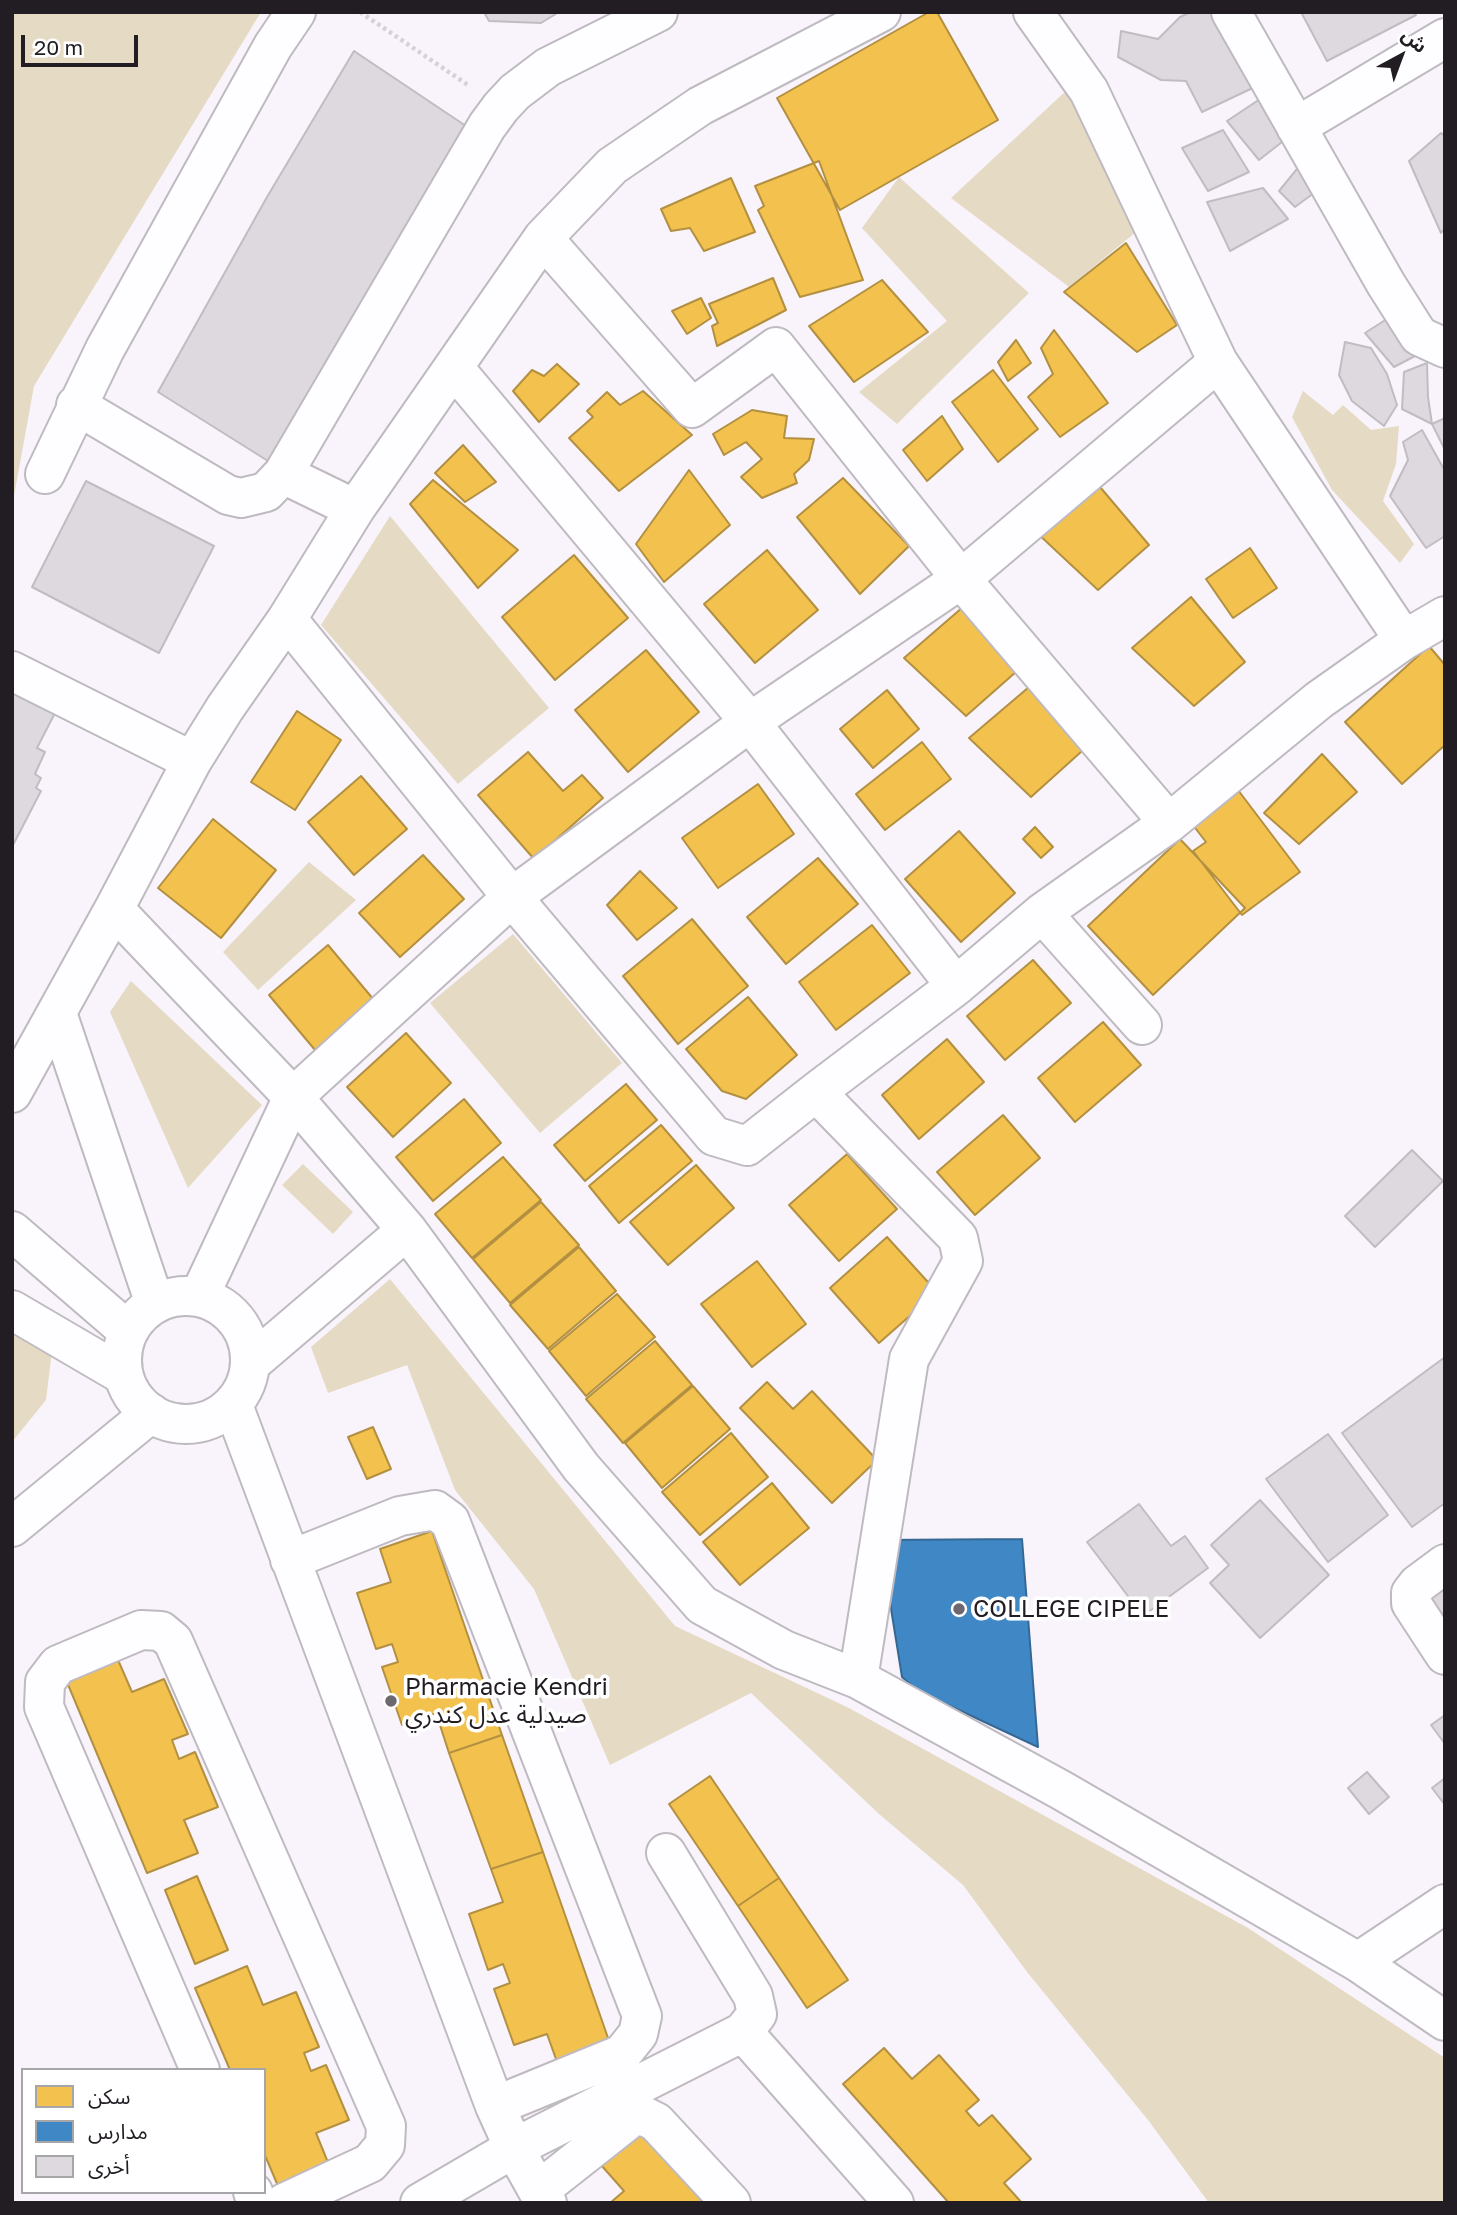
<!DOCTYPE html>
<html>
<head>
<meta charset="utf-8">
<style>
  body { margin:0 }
  #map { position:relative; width:1457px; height:2215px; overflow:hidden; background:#f9f4fc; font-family:"Golos Text","Noto Sans Arabic",sans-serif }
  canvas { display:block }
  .frame { position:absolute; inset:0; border:14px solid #211d23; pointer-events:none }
  .legend { position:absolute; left:21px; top:2068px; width:245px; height:126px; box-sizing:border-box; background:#fff; border:2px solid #a6a5a7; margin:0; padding:9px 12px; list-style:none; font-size:21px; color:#211d23 }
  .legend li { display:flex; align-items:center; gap:14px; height:35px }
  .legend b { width:35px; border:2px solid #a6a5a7 }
  .north { position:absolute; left:1366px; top:21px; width:70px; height:70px; -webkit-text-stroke:5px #fff; paint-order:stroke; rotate:41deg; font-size:19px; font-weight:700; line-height:28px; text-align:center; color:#211d23 }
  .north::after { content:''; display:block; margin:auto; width:24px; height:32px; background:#211d23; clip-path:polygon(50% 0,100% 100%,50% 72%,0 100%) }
  .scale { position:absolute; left:21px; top:35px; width:117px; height:32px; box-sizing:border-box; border:4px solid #211d23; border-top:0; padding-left:9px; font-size:21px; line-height:24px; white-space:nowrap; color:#211d23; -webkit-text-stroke:5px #fff; paint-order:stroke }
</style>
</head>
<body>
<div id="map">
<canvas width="1457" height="2215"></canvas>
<div class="frame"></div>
<ul class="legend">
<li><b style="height:19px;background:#f2c14e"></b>سكن</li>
<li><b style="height:19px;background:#3f88c5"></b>مدارس</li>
<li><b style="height:19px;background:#ddd9df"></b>أخرى</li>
</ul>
<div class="north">ش</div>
<div class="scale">20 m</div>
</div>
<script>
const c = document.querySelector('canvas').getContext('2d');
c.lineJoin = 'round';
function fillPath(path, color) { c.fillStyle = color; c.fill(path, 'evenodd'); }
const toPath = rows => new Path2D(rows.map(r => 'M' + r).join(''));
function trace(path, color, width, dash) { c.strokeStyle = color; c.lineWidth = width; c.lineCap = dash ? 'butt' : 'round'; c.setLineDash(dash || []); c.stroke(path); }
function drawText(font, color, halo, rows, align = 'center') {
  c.font = font + ' "Golos Text","Noto Sans Arabic",sans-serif'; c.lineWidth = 7; c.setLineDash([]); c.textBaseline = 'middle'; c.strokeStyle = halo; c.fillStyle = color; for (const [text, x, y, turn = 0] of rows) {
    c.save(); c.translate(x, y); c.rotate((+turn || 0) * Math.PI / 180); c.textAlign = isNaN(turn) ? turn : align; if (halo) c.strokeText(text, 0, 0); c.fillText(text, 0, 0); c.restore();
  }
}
fillPath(toPath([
  [12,12,261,12,34,386,12,507],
  [1069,88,1142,227,1069,287,951,198],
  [899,177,1029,293,897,424,859,392,947,321,862,228],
  [1303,391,1333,415,1343,405,1371,430,1399,426,1396,464,1383,501,1414,544,1400,563,1332,490,1292,417],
  [390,516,549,708,458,784,321,625],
  [309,862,356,900,258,990,223,952],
  [513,934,622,1063,540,1133,430,1003],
  [131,981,262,1105,188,1188,110,1012],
  [303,1164,353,1212,333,1234,282,1185],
  [390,1279,675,1626,849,1708,1248,1928,1445,2058,1445,2203,1209,2203,1148,2120,1027,1972,963,1885,879,1814,751,1693,610,1765,534,1589,455,1490,407,1365,328,1393,311,1347],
  [12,1334,52,1351,46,1400,12,1442]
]), '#e5dac4');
const homes = toPath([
  [929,12,937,12,998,120,840,210,777,98,929,12],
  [819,161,863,280,800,297,758,210,764,206,755,186,819,161],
  [731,178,755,232,704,251,690,228,671,231,661,209,731,178],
  [1126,243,1177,325,1137,352,1064,292,1126,243],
  [773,278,786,310,717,346,712,326,718,323,709,304,773,278],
  [882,280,928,332,854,382,809,326,882,280],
  [701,298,711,318,687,334,672,311,701,298],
  [1054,330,1108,403,1060,437,1028,397,1053,374,1041,348,1054,330],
  [1016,340,1031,363,1008,381,998,362,1016,340],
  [557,364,579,384,539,422,513,391,532,370,544,376,557,364],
  [993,370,1038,429,998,462,952,402,993,370],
  [643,391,692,435,619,491,569,438,593,417,587,411,607,392,620,405,643,391],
  [752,410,787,416,784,438,814,439,809,460,794,474,797,483,762,498,741,477,762,459,746,442,724,455,713,434,752,410],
  [942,416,963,449,927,481,903,450,942,416],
  [463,445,496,482,465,502,435,473,463,445],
  [689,470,730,525,664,582,636,544,689,470],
  [843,478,909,546,860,594,797,517,843,478],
  [433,480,518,550,478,588,410,504,433,480],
  [1095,481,1149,545,1098,590,1036,532,1095,481],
  [1250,548,1277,588,1233,618,1206,579,1250,548],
  [767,550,818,610,755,663,704,604,767,550],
  [574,555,628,618,555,680,502,617,574,555],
  [1191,597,1245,662,1194,706,1132,648,1191,597],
  [963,607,1017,671,966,716,904,658,963,607],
  [1429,646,1445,665,1445,745,1402,784,1345,722,1429,646],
  [646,650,699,712,628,772,575,710,646,650],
  [1029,687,1082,751,1031,797,969,738,1029,687],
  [887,690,919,729,873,768,840,729,887,690],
  [297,711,341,740,295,810,251,782,297,711],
  [922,742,951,779,885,830,856,794,922,742],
  [528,752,563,791,582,775,603,798,534,859,478,795,528,752],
  [1322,754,1357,792,1299,844,1264,813,1322,754],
  [361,776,407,829,354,875,308,822,361,776],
  [758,784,794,834,718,888,682,838,758,784],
  [1235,786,1300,872,1242,915,1193,851,1206,842,1189,820,1235,786],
  [213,819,276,870,221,938,158,888,213,819],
  [1035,827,1053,847,1041,858,1023,839,1035,827],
  [959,831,1015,893,961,942,905,879,959,831],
  [1180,839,1245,908,1153,995,1088,926,1180,839],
  [423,855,464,899,400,957,359,913,423,855],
  [818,858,858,904,786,964,747,917,818,858],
  [640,871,677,908,637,940,607,905,640,871],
  [692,919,748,986,678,1044,623,976,692,919],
  [872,925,910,973,836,1030,799,982,872,925],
  [328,945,374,1000,315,1050,269,995,328,945],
  [1033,960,1071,1003,1005,1060,967,1016,1033,960],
  [748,997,797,1055,746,1099,722,1091,686,1049,748,997],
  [1103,1022,1141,1065,1075,1122,1038,1078,1103,1022],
  [406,1033,451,1083,393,1137,347,1087,406,1033],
  [947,1039,984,1082,919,1139,882,1095,947,1039],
  [626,1084,657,1120,585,1181,554,1145,626,1084],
  [464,1099,501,1143,433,1201,396,1157,464,1099],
  [1003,1115,1040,1158,975,1215,937,1172,1003,1115],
  [661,1125,692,1161,619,1223,589,1186,661,1125],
  [847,1154,897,1209,839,1261,789,1205,847,1154],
  [503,1157,541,1200,472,1258,435,1214,503,1157],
  [696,1165,734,1208,668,1265,630,1222,696,1165],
  [541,1202,579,1245,510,1303,473,1259,541,1202],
  [887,1237,937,1292,879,1343,830,1288,887,1237],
  [579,1247,616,1291,548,1349,510,1305,579,1247],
  [757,1261,806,1324,752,1367,701,1304,757,1261],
  [617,1294,655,1337,586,1396,549,1351,617,1294],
  [655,1341,692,1385,623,1443,586,1399,655,1341],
  [767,1382,793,1409,812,1391,877,1460,832,1503,740,1408,767,1382],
  [693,1386,730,1429,662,1488,625,1443,693,1386],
  [373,1427,391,1469,367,1479,348,1437,373,1427],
  [731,1433,768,1477,700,1535,662,1492,731,1433],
  [772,1483,809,1528,740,1585,703,1542,772,1483],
  [432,1531,502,1735,449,1753,436,1713,402,1725,382,1667,398,1662,392,1644,376,1649,357,1593,391,1582,380,1549,432,1531],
  [115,1653,132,1692,164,1679,188,1734,172,1740,179,1759,195,1752,218,1807,184,1820,198,1853,147,1873,64,1675,115,1653],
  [502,1735,543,1852,491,1869,449,1753,502,1735],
  [710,1776,779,1878,738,1906,669,1804,710,1776],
  [543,1852,614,2055,561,2073,547,2034,514,2045,494,1989,510,1983,503,1964,488,1970,469,1914,503,1902,491,1869,543,1852],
  [197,1876,228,1950,195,1964,165,1890,197,1876],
  [779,1878,848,1980,807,2008,738,1906,779,1878],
  [247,1966,263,2005,296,1992,319,2047,304,2053,311,2071,326,2065,349,2120,316,2133,329,2165,278,2186,264,2153,264,2070,230,2070,195,1988,247,1966],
  [884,2048,912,2079,939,2055,979,2100,966,2111,979,2126,992,2115,1031,2159,1004,2183,1022,2203,949,2203,843,2084,884,2048],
  [642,2128,709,2203,610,2203,624,2191,601,2165,642,2128]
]);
fillPath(homes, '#f2c14e');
trace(homes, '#b39041', 2);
const schools = toPath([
  [1022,1539,1038,1747,918,1691,902,1677,880,1540,1022,1539]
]);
fillPath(schools, '#3f88c5');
trace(schools, '#366894', 2);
const building = toPath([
  [484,12,559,12,541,23,489,21,484,12],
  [1191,12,1219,12,1259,85,1202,112,1186,81,1161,80,1118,57,1121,31,1158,39,1180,17,1191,12],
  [1301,12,1414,12,1416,15,1327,61,1301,12],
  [354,51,466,126,268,461,158,392,267,197,354,51],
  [1263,97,1291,135,1259,160,1227,121,1263,97],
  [1223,130,1249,172,1208,191,1182,148,1223,130],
  [1441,133,1445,136,1445,228,1441,233,1409,161,1441,133],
  [1301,164,1318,190,1295,207,1279,191,1301,164],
  [1263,188,1288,219,1230,251,1207,202,1263,188],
  [1393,315,1417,355,1394,367,1365,333,1393,315],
  [1345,342,1371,348,1387,374,1397,405,1384,426,1352,401,1339,375,1345,342],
  [1427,363,1428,397,1432,424,1402,409,1404,372,1427,363],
  [1445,418,1445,450,1432,424,1445,418],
  [1422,430,1445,471,1445,536,1426,548,1390,496,1408,460,1403,442,1422,430],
  [86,481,214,546,159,653,32,587,86,481],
  [12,692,55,713,37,748,45,752,35,774,41,778,36,788,41,791,12,847,12,692],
  [1412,1150,1443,1181,1375,1247,1345,1216,1412,1150],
  [1445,1357,1445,1503,1412,1527,1342,1433,1445,1357],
  [1328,1434,1388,1515,1328,1562,1266,1479,1328,1434],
  [1260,1500,1329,1575,1260,1638,1210,1583,1229,1565,1211,1545,1260,1500],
  [1139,1504,1171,1546,1185,1536,1208,1568,1143,1616,1087,1542,1139,1504],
  [1445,1577,1445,1634,1418,1597,1445,1577],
  [1445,1715,1445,1744,1431,1725,1445,1715],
  [1367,1772,1389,1797,1369,1814,1348,1788,1367,1772],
  [1445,1778,1445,1805,1432,1788,1445,1778]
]);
fillPath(building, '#ddd9df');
trace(building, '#c0bcc2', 2);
const minor = toPath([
  [1033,12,1089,91,1218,362,1404,640],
  [1231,12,1386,284,1419,336,1445,348],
  [1296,127,1445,38],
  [543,238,692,408,776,347,961,579,1169,823],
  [454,368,750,722,956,986],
  [76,405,228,495,241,498,266,492,283,474,487,126,501,107,515,92,548,67,658,12],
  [45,474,105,349,273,46,296,12],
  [283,474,355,509],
  [287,619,512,897,714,1136,747,1146,816,1092,958,1238,963,1261,909,1359,858,1679],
  [12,671,192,761],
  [114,909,293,1097,407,1230,581,1467,702,1605,784,1650,858,1679,1061,1790,1358,1962,1445,2021],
  [1042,913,1142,1025],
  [57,1013,155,1304],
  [816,1092,956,986,1042,913,1169,823,1319,700,1404,640,1445,616],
  [12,1093,114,909,192,761,225,708,287,619,355,509,543,238,612,166,700,106,881,12],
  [12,1231,128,1331],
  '122 1360a64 64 0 1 1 128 0a64 64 0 1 1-128 0Z',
  [199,1297,293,1097,512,897,750,722,961,579,1218,362],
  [12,1310,123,1375],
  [250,1364,407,1230],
  [233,1405,495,2106,514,2148,538,2191,547,2203],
  [12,1527,151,1413],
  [290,1560,400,1516,435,1510,450,1521,642,2016,638,2034,622,2054,495,2106],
  [1445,1564,1418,1584,1411,1593,1411,1603,1445,1655],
  [666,1853,753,1996,757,2014,743,2032,894,2203],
  [1358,1962,1445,1904],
  [200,2070,44,1707,45,1682,58,1665,141,1630,161,1631,173,1641,386,2126,385,2145,370,2163,284,2203],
  [538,2191,632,2117,644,2116,656,2122,731,2203],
  [253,2192,257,2203],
  [420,2203,514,2148,743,2032]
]);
trace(minor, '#bebac0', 42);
trace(toPath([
  [360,12,468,85]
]), '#d4d2d5', 4.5, [3.5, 3.5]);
trace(minor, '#fefdff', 38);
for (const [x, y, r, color] of [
  [959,1609,7,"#6d686f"],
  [391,1701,7,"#6d686f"]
]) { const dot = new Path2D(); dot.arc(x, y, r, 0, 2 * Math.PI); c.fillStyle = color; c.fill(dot); trace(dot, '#fff', 2.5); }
drawText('24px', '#211d23', '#fff', [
  ["COLLEGE CIPELE",973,1609],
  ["Pharmacie Kendri",405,1687],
  ["صيدلية عدل كندري",405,1715]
], 'left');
</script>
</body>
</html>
